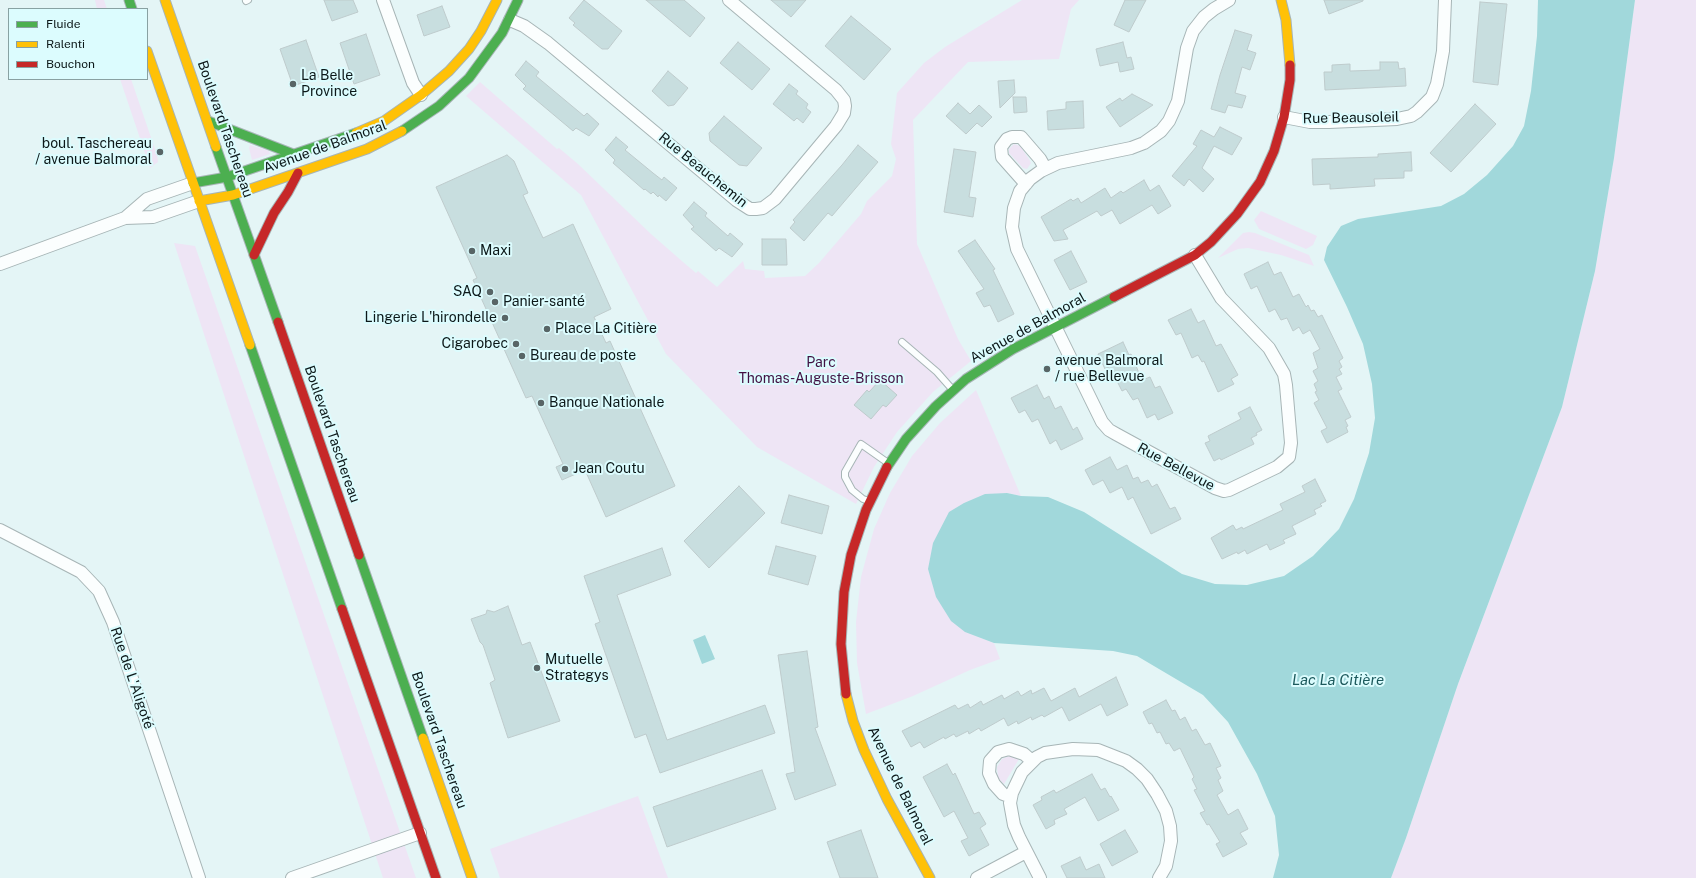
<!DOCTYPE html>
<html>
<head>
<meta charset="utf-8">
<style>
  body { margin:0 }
  #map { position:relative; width:1696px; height:878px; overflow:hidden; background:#e4f5f6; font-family:"Public Sans",sans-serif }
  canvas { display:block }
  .legend { position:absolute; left:8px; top:8px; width:140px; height:72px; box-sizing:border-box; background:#dcfcfe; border:1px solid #89a1a2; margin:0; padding:5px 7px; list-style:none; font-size:12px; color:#0c1819 }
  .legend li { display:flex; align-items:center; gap:8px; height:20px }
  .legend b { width:20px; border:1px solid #89a1a2 }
</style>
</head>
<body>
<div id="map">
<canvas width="1696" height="878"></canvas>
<ul class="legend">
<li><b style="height:5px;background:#4caf50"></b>Fluide</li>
<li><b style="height:5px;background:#ffc107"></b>Ralenti</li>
<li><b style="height:5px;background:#c62828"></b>Bouchon</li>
</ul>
</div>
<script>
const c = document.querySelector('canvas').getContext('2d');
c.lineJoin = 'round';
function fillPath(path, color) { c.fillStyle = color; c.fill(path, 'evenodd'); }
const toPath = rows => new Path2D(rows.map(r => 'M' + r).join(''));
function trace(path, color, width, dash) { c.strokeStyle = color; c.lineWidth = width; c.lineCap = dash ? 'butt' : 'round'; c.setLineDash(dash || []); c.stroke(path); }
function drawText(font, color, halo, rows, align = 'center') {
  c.font = font + ' "Public Sans",sans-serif'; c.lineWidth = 4; c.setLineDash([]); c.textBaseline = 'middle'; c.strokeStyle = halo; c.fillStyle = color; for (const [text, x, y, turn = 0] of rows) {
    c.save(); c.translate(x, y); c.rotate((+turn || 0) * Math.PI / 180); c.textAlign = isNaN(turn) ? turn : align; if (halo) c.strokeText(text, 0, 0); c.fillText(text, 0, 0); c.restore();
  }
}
fillPath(toPath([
  [95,0,104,0,107,9,97,9],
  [1022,0,1079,0,1071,9,1059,59,968,62,913,120,917,244,958,339,971,361,933,392,897,432,874,467,856,504,757,447,666,354,581,195,466,96,480,82,557,149,559,148,578,164,651,234,683,262,696,273,698,271,717,287,743,261,745,269,764,271,765,278,805,276,819,263,861,214,867,201,892,176,896,159,891,144,897,93,924,63,945,47],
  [1635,0,1696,0,1696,878,1391,878,1406,838,1458,684,1562,407,1595,271,1614,158],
  [120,79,131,79,157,155,158,162,150,168],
  [1014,144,1020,146,1029,159,1031,163,1027,169,1023,168,1009,153,1009,149],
  [250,145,269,151,270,154,252,160,249,148],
  [1261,211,1317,236,1313,245,1306,249,1259,229,1254,220],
  [1249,232,1255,233,1309,255,1314,266,1281,255,1248,248,1238,249,1218,258,1243,233],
  [174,243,195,246,416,878,383,878],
  [976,390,1021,496,1007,493,966,632,994,643,1000,659,970,670,913,696,866,714,857,663,856,622,861,577,874,529,890,493,912,456,940,423],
  [1009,756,1019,759,1004,784,998,778,997,767,1002,759],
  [638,796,668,878,500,878,490,849]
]), '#eee5f5');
fillPath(toPath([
  [1538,0,1635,0,1614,158,1595,271,1562,407,1458,684,1406,838,1391,878,1273,878,1279,855,1275,816,1257,774,1228,722,1203,695,1137,656,1113,651,994,643,965,632,951,621,936,597,928,569,933,543,949,512,964,503,985,494,1007,493,1021,496,1048,497,1084,512,1182,574,1215,584,1247,585,1284,576,1313,556,1339,529,1354,499,1369,453,1375,418,1372,384,1363,344,1347,307,1324,260,1327,247,1341,226,1358,219,1441,206,1464,194,1487,175,1513,146,1524,126,1531,91,1537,36],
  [705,635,715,659,702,664,693,640]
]), '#a1d8db');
const building = toPath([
  [324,0,353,0,358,12,332,21,324,0],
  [584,0,622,31,608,49,602,49,597,45,573,25,575,23,569,18,584,0],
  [646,0,684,0,705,18,690,37,646,0],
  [771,0,806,0,791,17,771,0],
  [1125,0,1146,0,1129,32,1114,25,1125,0],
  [1324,0,1363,0,1363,1,1329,14,1324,0],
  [1480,2,1507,4,1498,85,1473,82,1480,2],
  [442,6,450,27,424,36,417,15,442,6],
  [851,16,891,49,864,80,825,46,851,16],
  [1235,30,1252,35,1247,50,1256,53,1250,70,1242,67,1235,93,1246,96,1242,108,1228,105,1225,113,1211,109,1220,75,1235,30],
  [366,34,380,75,354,84,340,43,366,34],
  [306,40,319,77,293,86,280,49,306,40],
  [738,42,770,69,752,90,720,63,738,42],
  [1123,42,1127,58,1131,57,1134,69,1120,72,1118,62,1100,66,1096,49,1123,42],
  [526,61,539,72,536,76,584,116,587,113,599,124,589,136,576,128,573,131,523,89,526,86,515,75,526,61],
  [1380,62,1398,62,1399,69,1405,68,1406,86,1325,90,1324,72,1332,72,1332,65,1350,64,1350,71,1380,70,1380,62],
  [668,71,688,88,674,105,668,106,652,91,668,71],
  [1014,80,1015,93,1000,108,998,81,1014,80],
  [789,84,798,91,796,94,808,104,806,108,811,112,803,123,797,118,794,121,773,104,789,84],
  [1132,94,1153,105,1120,127,1106,107,1120,98,1122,101,1132,94],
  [1013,97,1026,97,1027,112,1014,113,1013,97],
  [1083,101,1084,128,1048,130,1047,111,1066,109,1066,102,1083,101],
  [958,103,970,114,979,105,992,117,982,127,977,123,966,134,946,116,958,103],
  [1475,104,1496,124,1451,172,1430,153,1475,104],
  [724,116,762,148,747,166,739,165,710,141,709,133,724,116],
  [1220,127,1242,138,1232,155,1214,146,1202,168,1214,179,1203,192,1189,179,1184,186,1172,176,1197,146,1193,144,1201,130,1214,137,1220,127],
  [616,137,628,147,625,150,653,173,662,180,664,177,677,188,666,201,659,195,658,197,653,192,651,194,645,189,644,190,613,163,615,160,605,150,616,137],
  [858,145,878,162,832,216,828,213,804,241,790,228,795,222,793,220,842,165,858,145],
  [954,149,976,152,969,197,976,198,973,217,944,212,954,149],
  [1411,152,1412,171,1404,171,1404,178,1374,179,1375,186,1330,189,1330,184,1313,185,1312,159,1378,157,1378,154,1411,152],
  [507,155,514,161,528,193,523,195,543,238,573,224,611,309,594,317,606,343,610,341,675,486,606,517,585,470,562,480,556,467,563,464,532,396,526,398,473,280,477,278,436,187,507,155],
  [1144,180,1150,191,1159,185,1171,206,1158,214,1152,205,1120,224,1112,210,1101,216,1097,211,1063,230,1068,239,1054,241,1041,217,1071,199,1073,201,1078,198,1081,203,1105,188,1111,198,1121,191,1123,193,1144,180],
  [694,202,707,213,705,216,728,236,730,233,743,244,732,257,719,248,716,251,691,229,694,227,683,215,694,202],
  [762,239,786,239,787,265,762,265,762,239],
  [975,240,995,269,993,270,1014,314,998,322,990,305,984,307,976,293,984,289,958,251,975,240],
  [1071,251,1087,282,1070,290,1054,260,1071,251],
  [1268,262,1274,275,1281,272,1293,297,1299,294,1306,307,1308,305,1311,311,1314,310,1318,317,1322,315,1343,358,1339,361,1342,367,1339,369,1342,374,1336,377,1342,389,1338,391,1351,417,1345,420,1348,426,1346,427,1348,432,1327,443,1321,431,1327,428,1314,403,1319,400,1315,392,1317,391,1314,384,1318,381,1313,371,1318,368,1313,353,1320,349,1310,330,1303,334,1299,327,1293,331,1287,318,1281,320,1275,309,1269,312,1257,286,1251,289,1244,274,1268,262],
  [1191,309,1198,323,1204,320,1216,346,1221,344,1238,375,1231,379,1234,384,1218,392,1204,361,1202,362,1198,355,1192,358,1181,333,1176,335,1168,320,1191,309],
  [1123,342,1129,355,1131,354,1139,373,1142,372,1145,379,1150,377,1155,388,1160,386,1173,413,1158,420,1155,414,1147,418,1138,398,1133,400,1126,389,1122,391,1113,373,1112,374,1108,367,1105,369,1098,354,1123,342],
  [880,380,897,395,886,407,883,405,871,419,854,405,867,390,869,392,880,380],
  [1037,385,1044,399,1049,396,1055,409,1061,406,1073,430,1077,427,1083,439,1061,450,1056,440,1050,444,1038,419,1032,422,1025,410,1019,413,1011,398,1037,385],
  [1250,407,1262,430,1256,433,1257,435,1251,438,1254,444,1221,460,1220,458,1214,461,1205,443,1210,441,1208,436,1241,419,1238,413,1250,407],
  [1110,457,1117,470,1127,465,1133,479,1138,477,1141,483,1148,480,1152,487,1157,484,1170,509,1175,507,1181,519,1151,534,1133,497,1128,500,1122,487,1110,493,1103,480,1093,485,1085,470,1110,457],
  [1315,479,1326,501,1320,504,1322,506,1314,510,1316,514,1292,526,1296,534,1283,540,1285,543,1270,550,1267,544,1247,554,1245,550,1238,554,1237,552,1222,559,1211,538,1233,525,1236,530,1242,527,1243,529,1283,510,1280,504,1305,492,1302,486,1315,479],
  [739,486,765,513,709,568,684,541,739,486],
  [789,495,829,506,822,534,781,523,789,495],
  [776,546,816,556,808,585,768,574,776,546],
  [662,548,671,575,617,595,667,740,765,705,775,733,660,773,646,734,635,738,595,624,600,622,584,576,662,548],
  [508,606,522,645,530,642,560,721,508,738,490,683,495,680,483,645,480,642,471,619,486,614,487,610,494,612,508,606],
  [807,651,818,727,815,728,836,785,795,800,786,774,795,772,778,655,807,651],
  [1116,677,1128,705,1107,716,1101,704,1069,721,1062,707,1044,717,1042,715,1032,720,1031,717,1018,724,1017,721,1008,726,1004,718,981,731,979,728,969,734,968,731,956,737,954,734,945,739,944,737,924,748,920,742,911,747,902,731,955,705,958,709,968,704,970,708,981,701,983,705,1002,695,1004,699,1018,691,1021,696,1031,690,1032,694,1044,688,1051,701,1075,688,1079,697,1116,677],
  [1166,700,1172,711,1175,710,1180,720,1185,717,1192,731,1196,729,1205,745,1210,743,1221,766,1216,768,1221,778,1218,780,1223,791,1217,795,1228,815,1238,809,1248,829,1240,833,1247,844,1223,857,1216,844,1220,842,1209,824,1207,825,1200,813,1205,811,1194,790,1197,789,1192,779,1194,777,1180,748,1174,751,1169,743,1166,744,1160,732,1157,733,1152,723,1149,724,1143,712,1166,700],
  [947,764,953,775,955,773,974,814,979,812,986,824,980,828,989,845,969,856,961,841,968,838,954,811,944,817,923,777,947,764],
  [762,770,776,809,667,847,653,807,762,770],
  [1092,774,1101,790,1105,788,1110,797,1111,796,1119,810,1098,821,1085,797,1064,809,1067,814,1054,820,1055,824,1046,829,1033,805,1042,800,1041,797,1054,790,1056,793,1092,774],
  [861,830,878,878,840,878,827,842,861,830],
  [1125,830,1138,852,1112,866,1100,844,1125,830],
  [1080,857,1086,870,1099,864,1105,878,1067,878,1061,866,1080,857]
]);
fillPath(building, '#c8dedf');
trace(building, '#becbcc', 1);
const lane = toPath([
  [246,1,248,0],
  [902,342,937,372,952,389],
  [869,501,863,499,852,490,845,477,845,472,861,444,888,463]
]);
const street = toPath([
  [383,0,413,83,421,95],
  [510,20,524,26,548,43,736,200,750,209,756,209,763,208,775,199,836,126,844,113,845,106,844,100,836,90,729,0],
  [1284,117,1310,122,1329,122,1397,119,1411,116,1417,112,1432,97,1437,84,1443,51,1445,0],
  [1026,184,1002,157,1001,147,1007,139,1012,137,1021,137,1040,159,1045,168],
  [125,218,147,199,193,183],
  [1195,255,1221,298,1269,348,1284,374,1286,385,1291,443,1289,457,1277,467,1229,490,1224,491,1215,488,1116,434,1109,430,1102,422,1017,249,1012,227,1014,208,1020,191,1030,179,1041,171,1058,163,1131,148,1144,143,1161,131,1169,121,1178,101,1187,48,1193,31,1204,17,1214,9,1229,0],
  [0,264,125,218,153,217,199,201],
  [0,530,81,572,99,591,113,622,199,878],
  [1011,797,1003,794,994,784,989,773,990,761,998,752,1009,749,1024,754,1032,761],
  [292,878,420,833],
  [977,878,1026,852],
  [1040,878,1019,837,1014,825,1010,803,1012,793,1022,772,1037,757,1045,753,1073,749,1098,750,1126,761,1137,769,1147,779,1157,794,1166,811,1170,826,1171,841,1166,866,1159,878]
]);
const fast = toPath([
  [129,0,132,9],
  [208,121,293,154],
  [402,131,439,106,469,78,502,33,518,0],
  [216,147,278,322],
  [193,183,227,177,356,133],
  [250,345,342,609],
  [887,467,906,439,936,406,966,379,1013,349,1114,297],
  [359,555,423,738]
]);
const slow = toPath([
  [165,0,216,147],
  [1281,0,1286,20,1290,65],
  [147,51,250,345],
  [356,133,384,121,421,95,449,71,469,49,481,31,497,0],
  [199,201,233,195,367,149,402,131],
  [846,694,853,721,864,750,887,799,930,878],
  [423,738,472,878]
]);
const jam = toPath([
  [254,255,274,213,288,192,298,173],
  [1114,297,1195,255,1211,242,1237,214,1260,182,1274,151,1284,117,1290,80,1290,65],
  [278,322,359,555],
  [342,609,436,878],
  [846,694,841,644,844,592,851,555,866,510,887,467]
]);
trace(lane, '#a7b5b6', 8);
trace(street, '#a7b5b6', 14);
trace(fast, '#a7b5b6', 11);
trace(slow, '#a7b5b6', 11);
trace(jam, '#a7b5b6', 11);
trace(lane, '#fbfefe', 6);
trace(street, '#fbfefe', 12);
trace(fast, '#4caf50', 9);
trace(slow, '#ffc107', 9);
trace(jam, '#c62828', 9);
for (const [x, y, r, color] of [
  [293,84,4,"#586566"],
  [160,152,4,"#586566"],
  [472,251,4,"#586566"],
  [490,292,4,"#586566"],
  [495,302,4,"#586566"],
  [505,318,4,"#586566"],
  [547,329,4,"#586566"],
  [516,344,4,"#586566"],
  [522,356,4,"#586566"],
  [1047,369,4,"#586566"],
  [541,403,4,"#586566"],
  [565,469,4,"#586566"],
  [537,668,4,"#586566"]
]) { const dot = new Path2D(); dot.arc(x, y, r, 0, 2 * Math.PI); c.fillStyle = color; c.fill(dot); trace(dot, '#dcfcfe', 1.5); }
drawText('14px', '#0c1819', '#dcfcfe', [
  ["La Belle",301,76],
  ["Province",301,92],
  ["boul. Taschereau",152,144,"right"],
  ["/ avenue Balmoral",152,160,"right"],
  ["Maxi",480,251],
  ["SAQ",482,292,"right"],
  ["Panier-santé",503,302],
  ["Lingerie L'hirondelle",497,318,"right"],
  ["Place La Citière",555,329],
  ["Cigarobec",508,344,"right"],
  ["Bureau de poste",530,356],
  ["avenue Balmoral",1055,361],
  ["/ rue Bellevue",1055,377],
  ["Banque Nationale",549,403],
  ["Jean Coutu",573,469],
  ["Mutuelle",545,660],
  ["Strategys",545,676]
], 'left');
drawText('14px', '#0c1819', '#dcfcfe', [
  ["Rue Beausoleil",1351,118,-1],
  ["Boulevard Taschereau",225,129,71],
  ["Avenue de Balmoral",325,147,-20],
  ["Rue Beauchemin",703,170,39],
  ["Avenue de Balmoral",1028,328,-29],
  ["Boulevard Taschereau",332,434,71],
  ["Rue Bellevue",1176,467,28],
  ["Rue de L'Aligoté",132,678,71],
  ["Boulevard Taschereau",439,740,71],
  ["Avenue de Balmoral",900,786,64]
]);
drawText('14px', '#421143', '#dcfcfe', [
  ["Parc",821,363],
  ["Thomas-Auguste-Brisson",821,379]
]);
drawText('italic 15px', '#1d5a5d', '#dcfcfe', [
  ["Lac La Citière",1338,680]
]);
</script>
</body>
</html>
